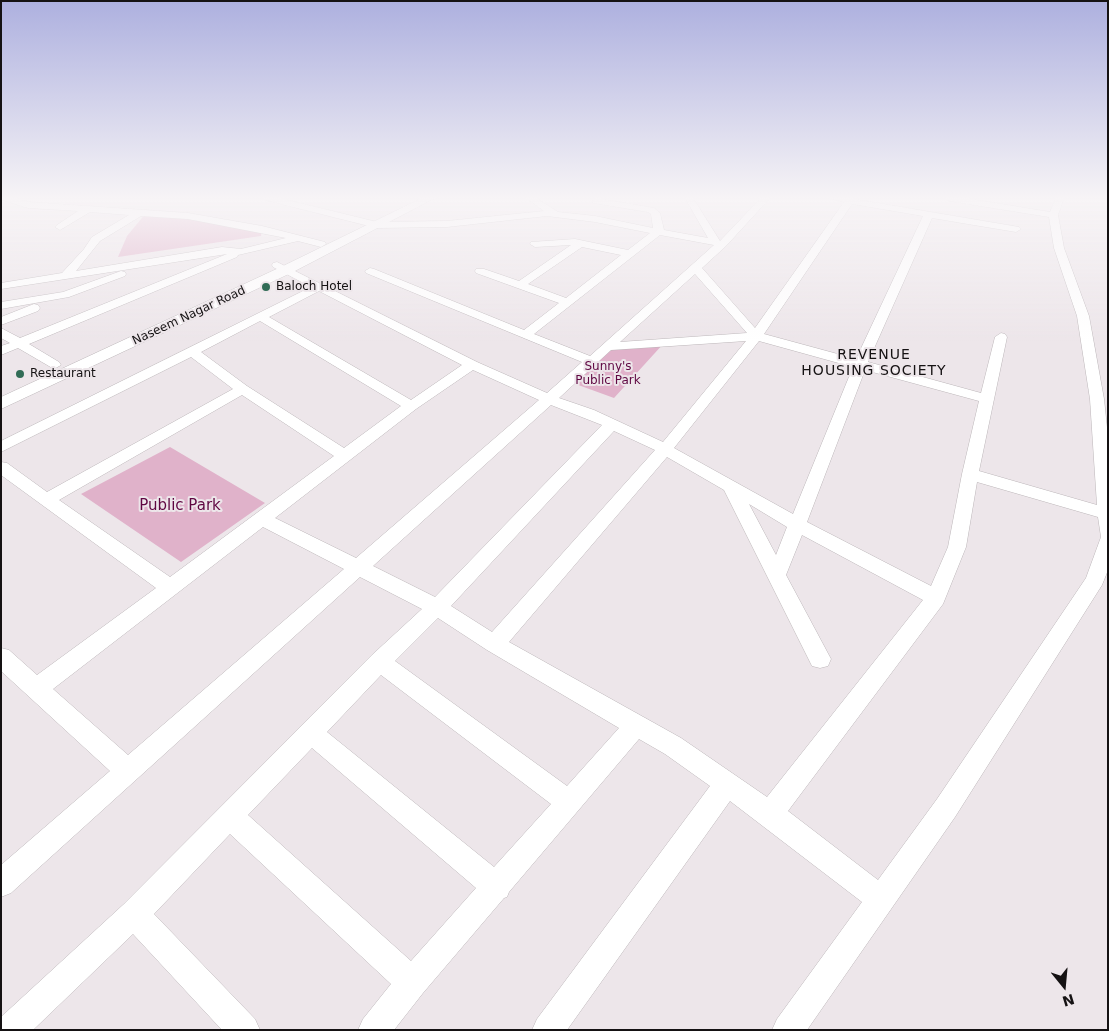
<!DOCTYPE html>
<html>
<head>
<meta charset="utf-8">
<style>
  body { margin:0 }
  #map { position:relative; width:1109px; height:1031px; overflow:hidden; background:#ede6ea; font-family:"DejaVu Sans",sans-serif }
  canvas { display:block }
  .frame { position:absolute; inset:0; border:2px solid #151213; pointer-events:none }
  .north { position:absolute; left:1039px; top:961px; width:50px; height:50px; -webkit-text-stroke:4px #ede6ea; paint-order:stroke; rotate:163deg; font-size:14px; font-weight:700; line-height:20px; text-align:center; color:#151213 }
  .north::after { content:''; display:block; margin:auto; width:18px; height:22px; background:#151213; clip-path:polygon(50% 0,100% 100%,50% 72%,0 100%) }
</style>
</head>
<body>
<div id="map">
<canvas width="1109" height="1031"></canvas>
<div class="frame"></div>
<div class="north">N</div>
</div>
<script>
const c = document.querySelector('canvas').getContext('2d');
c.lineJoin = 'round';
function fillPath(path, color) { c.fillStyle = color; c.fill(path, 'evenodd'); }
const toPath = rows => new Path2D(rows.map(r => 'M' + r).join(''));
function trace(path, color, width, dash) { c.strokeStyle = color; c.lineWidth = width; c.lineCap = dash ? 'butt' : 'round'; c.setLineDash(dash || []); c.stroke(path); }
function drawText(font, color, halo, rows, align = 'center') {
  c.font = font + ' "DejaVu Sans",sans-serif'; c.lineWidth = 4; c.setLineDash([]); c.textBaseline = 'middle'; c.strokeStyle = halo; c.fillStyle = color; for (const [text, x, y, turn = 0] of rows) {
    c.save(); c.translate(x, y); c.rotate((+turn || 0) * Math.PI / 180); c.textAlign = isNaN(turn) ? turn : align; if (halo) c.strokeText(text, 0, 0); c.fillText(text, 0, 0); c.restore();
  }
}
fillPath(toPath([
  [146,213,262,229,261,236,118,257,127,236],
  [664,343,614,398,570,382,606,347],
  [170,447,265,503,181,562,81,494]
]), '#e0b2ca');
const minor = toPath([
  [1,198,14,198,29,202,188,213,262,226,325,242,326,244,321,247,298,241,238,255,237,257,29,344,59,362,61,365,54,369,18,348,1,355,1,346,10,343,1,338,1,328,20,338,227,254,1,289,1,283,62,273,84,249,92,237,129,215,90,212,60,230,55,227,57,225,78,211,28,208,2,200,1,198],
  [141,216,188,219,286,238,241,249,222,247,76,271,100,241,141,216],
  [264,198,279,198,377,222,447,221,544,211,526,198,536,198,558,212,595,216,653,228,651,214,648,212,593,203,592,201,596,198,654,208,660,213,664,230,708,238,685,198,693,198,720,241,761,198,770,198,726,246,702,268,755,328,844,202,829,198,848,198,1019,227,1021,229,1016,232,932,218,868,362,981,393,995,337,1001,333,1005,334,1007,337,979,471,1097,505,1090,399,1077,316,1054,248,1049,217,949,201,945,198,965,198,1050,212,1056,198,1064,198,1058,215,1064,248,1089,316,1104,399,1108,437,1108,570,1102,585,955,817,807,1030,772,1030,777,1019,862,902,730,801,567,1030,532,1030,537,1019,710,786,665,754,639,739,509,892,507,897,504,898,423,993,394,1030,358,1030,363,1019,391,984,230,834,154,914,255,1019,260,1030,222,1030,133,934,33,1030,1,1030,1,1017,124,904,372,655,422,609,360,577,11,893,1,897,1,865,110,771,1,671,1,648,9,650,37,675,156,588,1,475,1,462,7,463,47,492,233,389,191,357,1,452,1,441,311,287,273,267,272,265,273,263,277,262,477,362,547,393,582,362,366,273,365,271,370,268,374,269,524,330,559,303,476,273,475,271,476,269,484,269,519,281,571,245,535,247,530,244,531,242,575,239,628,250,650,233,595,222,547,216,447,227,377,228,265,200,264,198],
  [852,204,923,216,856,359,764,334,852,204],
  [660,235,714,245,590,356,534,334,660,235],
  [582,247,621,255,566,298,528,284,582,247],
  [695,274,747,333,620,342,695,274],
  [319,291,462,365,411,400,269,317,319,291],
  [260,321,401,406,344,448,247,386,201,352,260,321],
  [746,341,663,442,594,410,559,398,611,350,746,341],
  [759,341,853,367,793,514,674,448,759,341],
  [473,370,539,400,356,558,275,518,416,409,473,370],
  [865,370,979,401,962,474,948,547,931,586,807,522,865,370],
  [242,395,334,456,170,577,59,500,242,395],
  [551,405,602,425,435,597,373,566,551,405],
  [614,431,655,450,492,632,451,606,614,431],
  [667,457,724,490,812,666,820,668,828,666,831,659,786,575,802,535,923,600,767,797,681,738,509,642,667,457],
  [977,482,1098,517,1101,537,1086,578,937,799,878,880,788,811,943,604,966,547,977,482],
  [749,504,787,527,776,555,749,504],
  [263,527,344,569,128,755,53,689,263,527],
  [438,618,487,650,619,728,567,786,395,661,438,618],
  [381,675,551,804,494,867,327,732,381,675],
  [312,748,476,888,411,961,248,815,312,748],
  [121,271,125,272,126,274,125,276,69,297,1,309,1,302,63,292,121,271],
  [34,304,38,305,40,308,38,311,1,325,1,317,34,304]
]);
const major = toPath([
  [422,198,435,198,293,272,1,409,1,397,283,266,422,198]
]);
trace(minor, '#bcb6b9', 1);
trace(major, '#bcb6b9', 1);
fillPath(minor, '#fff');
fillPath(major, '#fff');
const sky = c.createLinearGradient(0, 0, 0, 342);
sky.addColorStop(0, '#adb0df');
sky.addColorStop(0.58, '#f7f4f6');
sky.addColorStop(1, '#f7f4f600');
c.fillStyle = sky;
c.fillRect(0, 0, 1109, 342);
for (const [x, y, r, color] of [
  [266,287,5,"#316c56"],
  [20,374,5,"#316c56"]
]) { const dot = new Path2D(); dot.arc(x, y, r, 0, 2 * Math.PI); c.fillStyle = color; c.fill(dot); trace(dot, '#ede6ea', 2); }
drawText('12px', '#151213', '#ede6ea', [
  ["Baloch Hotel",276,287],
  ["Restaurant",30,374]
], 'left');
drawText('12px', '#151213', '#ede6ea', [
  ["Naseem Nagar Road",189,316,-25]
]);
drawText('12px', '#5f0742', '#ede6ea', [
  ["Sunny's",608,367],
  ["Public Park",608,381]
]);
c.letterSpacing = '1px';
drawText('14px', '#151213', '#ede6ea', [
  ["REVENUE",874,355],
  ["HOUSING SOCIETY",874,371]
]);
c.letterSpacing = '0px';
drawText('15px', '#5f0742', '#ede6ea', [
  ["Public Park",180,506]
]);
</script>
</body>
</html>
